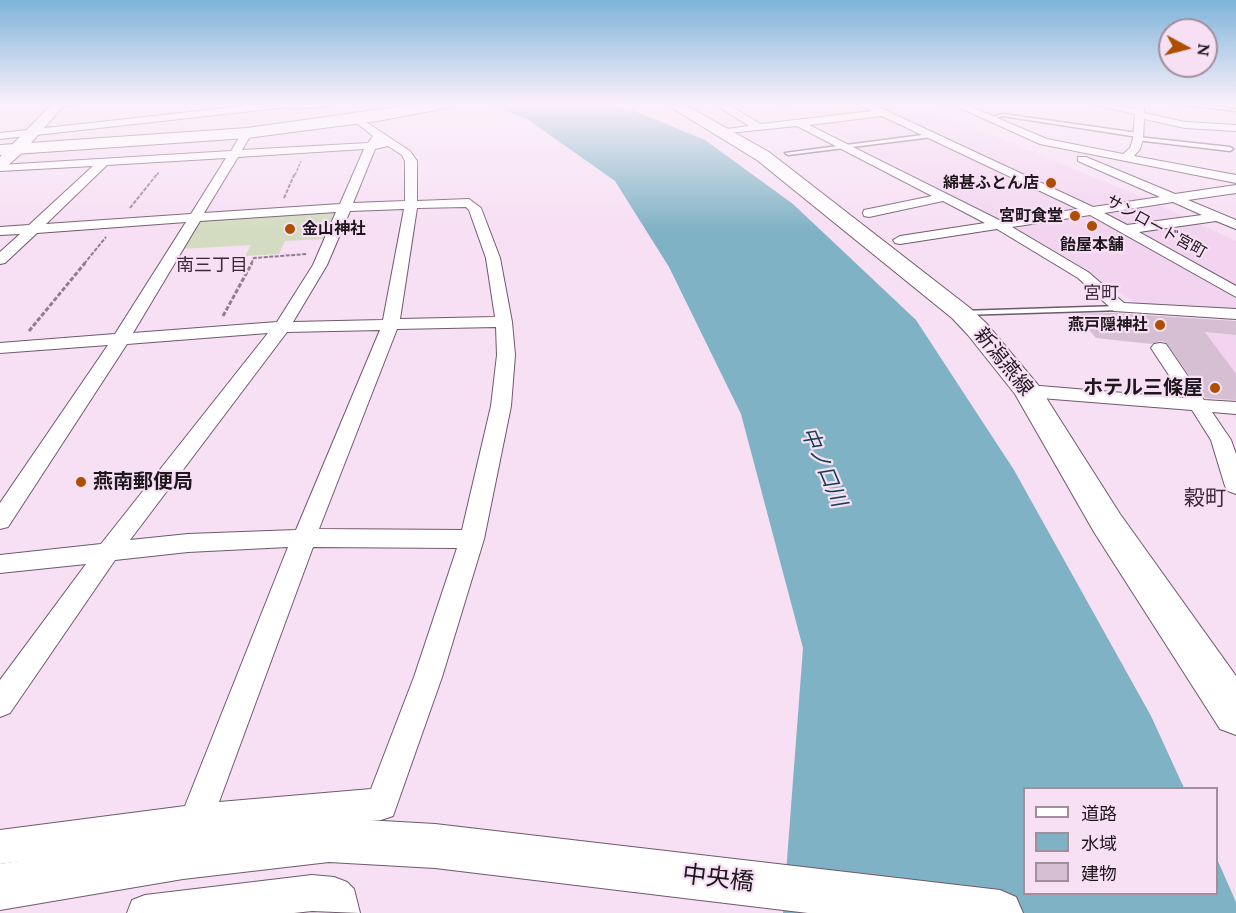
<!DOCTYPE html>
<html>
<head>
<meta charset="utf-8">
<style>
  body { margin:0 }
  #map { position:relative; width:1236px; height:913px; overflow:hidden; background:#f7dff4; font-family:Lora,"Noto Sans JP",serif }
  canvas { display:block }
  .legend { position:absolute; left:1023px; top:787px; width:195px; height:108px; box-sizing:border-box; background:#f7dff4; border:2px solid #a18f9e; margin:0; padding:8px 10px; list-style:none; font-size:18px; color:#1f171e }
  .legend li { display:flex; align-items:center; gap:12px; height:30px }
  .legend b { width:30px; border:2px solid #a18f9e }
  .north { position:absolute; left:1158px; top:18px; width:60px; height:60px; box-sizing:border-box; background:#f7dff4; border:2px solid #a18f9e; border-radius:50%; rotate:97deg; font-size:16px; font-weight:700; line-height:24px; text-align:center; color:#1f171e }
  .north::after { content:''; display:block; margin:auto; width:21px; height:27px; background:#ae4e02; clip-path:polygon(50% 0,100% 100%,50% 72%,0 100%) }
</style>
</head>
<body>
<div id="map">
<canvas width="1236" height="913"></canvas>
<ul class="legend">
<li><b style="height:8px;background:#fff"></b>道路</li>
<li><b style="height:16px;background:#7fb2c4"></b>水域</li>
<li><b style="height:16px;background:#d6bed3"></b>建物</li>
</ul>
<div class="north">N</div>
</div>
<script>
const c = document.querySelector('canvas').getContext('2d');
c.lineJoin = 'round';
function fillPath(path, color) { c.fillStyle = color; c.fill(path, 'evenodd'); }
const toPath = rows => new Path2D(rows.map(r => 'M' + r).join(''));
function trace(path, color, width, dash) { c.strokeStyle = color; c.lineWidth = width; c.lineCap = dash ? 'butt' : 'round'; c.setLineDash(dash || []); c.stroke(path); }
function drawText(font, color, halo, rows, align = 'center') {
  c.font = font + ' Lora,"Noto Sans JP",serif'; c.lineWidth = 4.5; c.setLineDash([]); c.textBaseline = 'middle'; c.strokeStyle = halo; c.fillStyle = color; for (const [text, x, y, turn = 0] of rows) {
    c.save(); c.translate(x, y); c.rotate((+turn || 0) * Math.PI / 180); c.textAlign = isNaN(turn) ? turn : align; if (halo) c.strokeText(text, 0, 0); c.fillText(text, 0, 0); c.restore();
  }
}
fillPath(toPath([
  [0,103,53,103,44,115,0,117],
  [778,103,915,103,1139,196,1236,241,1236,318,1152,313,1020,231],
  [1205,332,1236,335,1236,419,1180,346,1217,349]
]), '#f3d4f0');
fillPath(toPath([
  [335,211,324,239,285,241,279,254,245,256,251,245,180,249,200,220]
]), '#d3dcc0');
fillPath(toPath([
  [484,103,615,103,705,140,793,204,916,320,1014,470,1151,716,1184,788,1024,788,1024,894,1216,894,1217,859,1236,902,1236,913,783,913,803,648,741,414,669,267,615,181,527,119]
]), '#7fb2c4');
fillPath(toPath([
  [1112,313,1236,321,1236,335,1205,332,1236,374,1236,400,1205,398,1166,342,1160,341,1151,344,1096,338,1075,314]
]), '#d6bed3');
const service = toPath([
  [1171,103,1187,103,1236,109,1236,111,1171,103],
  [1003,114,1138,133,1141,135,1138,137,1003,116,992,119,990,118,1003,114],
  [930,134,932,137,788,155,785,153,930,134],
  [1138,137,1230,147,1233,149,1230,151,1136,140,1138,137],
  [1120,306,1124,308,1123,310,961,315,957,313,961,311,1120,306]
]);
const minor = toPath([
  [55,103,80,103,58,108,55,107,55,103],
  [271,103,337,103,332,106,293,109,288,107,0,139,0,133,271,103],
  [713,103,725,103,761,124,872,111,857,103,870,103,1093,207,1160,197,1078,161,1078,157,1086,157,1175,194,1236,185,1236,193,1188,200,1236,220,1236,229,1216,221,1139,232,1236,286,1236,297,1090,215,1012,227,1088,272,1124,303,1236,309,1236,319,1114,311,1078,278,997,229,900,244,895,243,893,240,900,236,985,223,943,201,869,217,864,216,863,213,864,210,932,196,797,126,719,134,719,130,749,126,713,103],
  [882,116,1078,209,1001,221,809,125,882,116],
  [1173,202,1202,215,1127,225,1104,213,1173,202],
  [949,103,962,103,1047,139,1123,154,1130,148,1133,139,1135,114,1086,103,1107,103,1135,109,1136,103,1144,103,1144,113,1185,122,1236,125,1236,131,1185,128,1144,119,1143,139,1140,149,1134,156,1236,175,1236,183,1040,144,949,103],
  [357,116,410,151,417,161,417,201,469,199,481,208,500,258,512,322,515,355,511,406,484,539,442,677,393,816,381,820,196,838,0,864,0,830,185,806,288,547,188,552,115,560,10,713,0,717,0,680,86,564,0,573,0,555,101,544,268,333,127,344,8,527,0,529,0,503,108,345,0,353,0,343,115,334,186,222,37,233,5,263,0,264,0,252,20,234,0,235,0,227,29,225,93,166,0,171,0,165,231,151,243,131,247,130,252,133,242,150,368,143,373,136,354,121,352,119,357,116],
  [388,146,402,155,405,161,405,201,353,203,375,149,388,146],
  [364,149,340,204,204,213,238,157,364,149],
  [226,158,191,214,46,224,107,165,226,158],
  [466,207,469,210,486,258,495,317,400,319,417,208,466,207],
  [404,209,383,320,293,322,327,265,350,211,404,209],
  [336,212,313,265,277,322,133,333,200,221,336,212],
  [496,327,497,355,491,406,462,530,319,529,397,329,496,327],
  [380,330,296,530,188,534,130,540,287,332,380,330],
  [313,547,457,548,414,677,371,789,219,802,313,547],
  [1160,343,1166,344,1204,400,1236,402,1236,414,1212,412,1231,440,1236,454,1236,494,1228,491,1225,486,1211,440,1192,410,1028,397,1021,395,1019,391,1021,387,1028,385,1184,398,1151,348,1154,344,1160,343],
  [312,875,334,877,347,882,354,889,360,913,312,911,294,913,127,913,132,900,145,895,312,875]
]);
const tertiary = toPath([
  [53,103,66,103,23,152,5,168,0,169,0,157,53,103],
  [329,818,435,824,1000,890,1016,897,1023,913,808,913,435,868,329,862,183,879,0,910,0,864,183,835,329,818]
]);
const primary = toPath([
  [664,103,682,103,769,152,970,308,986,323,1038,385,1120,514,1236,676,1236,735,1220,729,1094,532,1015,394,968,335,952,318,757,160,664,103]
]);
const trunk = toPath([
  [425,103,459,103,452,107,377,121,247,138,0,155,0,145,247,128,425,103]
]);
trace(service, '#6f5a6c', 3);
trace(minor, '#6f5a6c', 2);
trace(tertiary, '#6f5a6c', 2);
trace(primary, '#6f5a6c', 2);
trace(trunk, '#6f5a6c', 2);
trace(toPath([
  [157,175,159,172],
  [295,175,301,161]
]), '#8f7e8c', 1.5, [3, 1.5]);
trace(toPath([
  [284,198,295,173],
  [130,208,158,173],
  [84,264,106,237],
  [251,264,254,258,307,254]
]), '#8f7e8c', 2, [4, 1.5]);
trace(toPath([
  [223,316,252,263],
  [29,331,85,263]
]), '#8f7e8c', 3, [4.5, 2]);
fillPath(service, '#fff');
fillPath(minor, '#fff');
fillPath(tertiary, '#fff');
fillPath(primary, '#fff');
fillPath(trunk, '#fff');
const sky = c.createLinearGradient(0, 0, 0, 231);
sky.addColorStop(0, '#7eb3da');
sky.addColorStop(0.45, '#fbf1fa');
sky.addColorStop(1, '#fbf1fa00');
c.fillStyle = sky;
c.fillRect(0, 0, 1236, 231);
for (const [x, y, r, color] of [
  [1051,183,6,"#ae4e02"],
  [1075,216,6,"#ae4e02"],
  [1092,226,6,"#ae4e02"],
  [290,229,6,"#ae4e02"],
  [1160,325,6,"#ae4e02"],
  [1215,388,6,"#ae4e02"],
  [81,482,6,"#ae4e02"]
]) { const dot = new Path2D(); dot.arc(x, y, r, 0, 2 * Math.PI); c.fillStyle = color; c.fill(dot); trace(dot, '#f7dff4', 2); }
drawText('bold 16px', '#1f171e', '#f7dff4', [
  ["綿甚ふとん店",1039,183],
  ["宮町食堂",1063,216],
  ["金山神社",302,229,"left"],
  ["飴屋本舗",1092,245,"center"],
  ["燕戸隠神社",1148,325]
], 'right');
drawText('16px', '#1f171e', '#f7dff4', [
  ["サンロード宮町",1156,227,29]
]);
drawText('18px', '#3b2939', '#f7dff4', [
  ["南三丁目",212,266],
  ["宮町",1101,294]
]);
drawText('20px', '#1f171e', '#f7dff4', [
  ["新潟燕線",1003,362,51]
]);
drawText('bold 20px', '#1f171e', '#f7dff4', [
  ["ホテル三條屋",1203,388],
  ["燕南郵便局",93,482,"left"]
], 'right');
drawText('italic 21px', '#14424f', '#f7dff4', [
  ["中ノ口川",823,467,67]
]);
drawText('21px', '#3b2939', '#f7dff4', [
  ["穀町",1205,499]
]);
drawText('24px', '#1f171e', '#f7dff4', [
  ["中央橋",718,879,7]
]);
</script>
</body>
</html>
